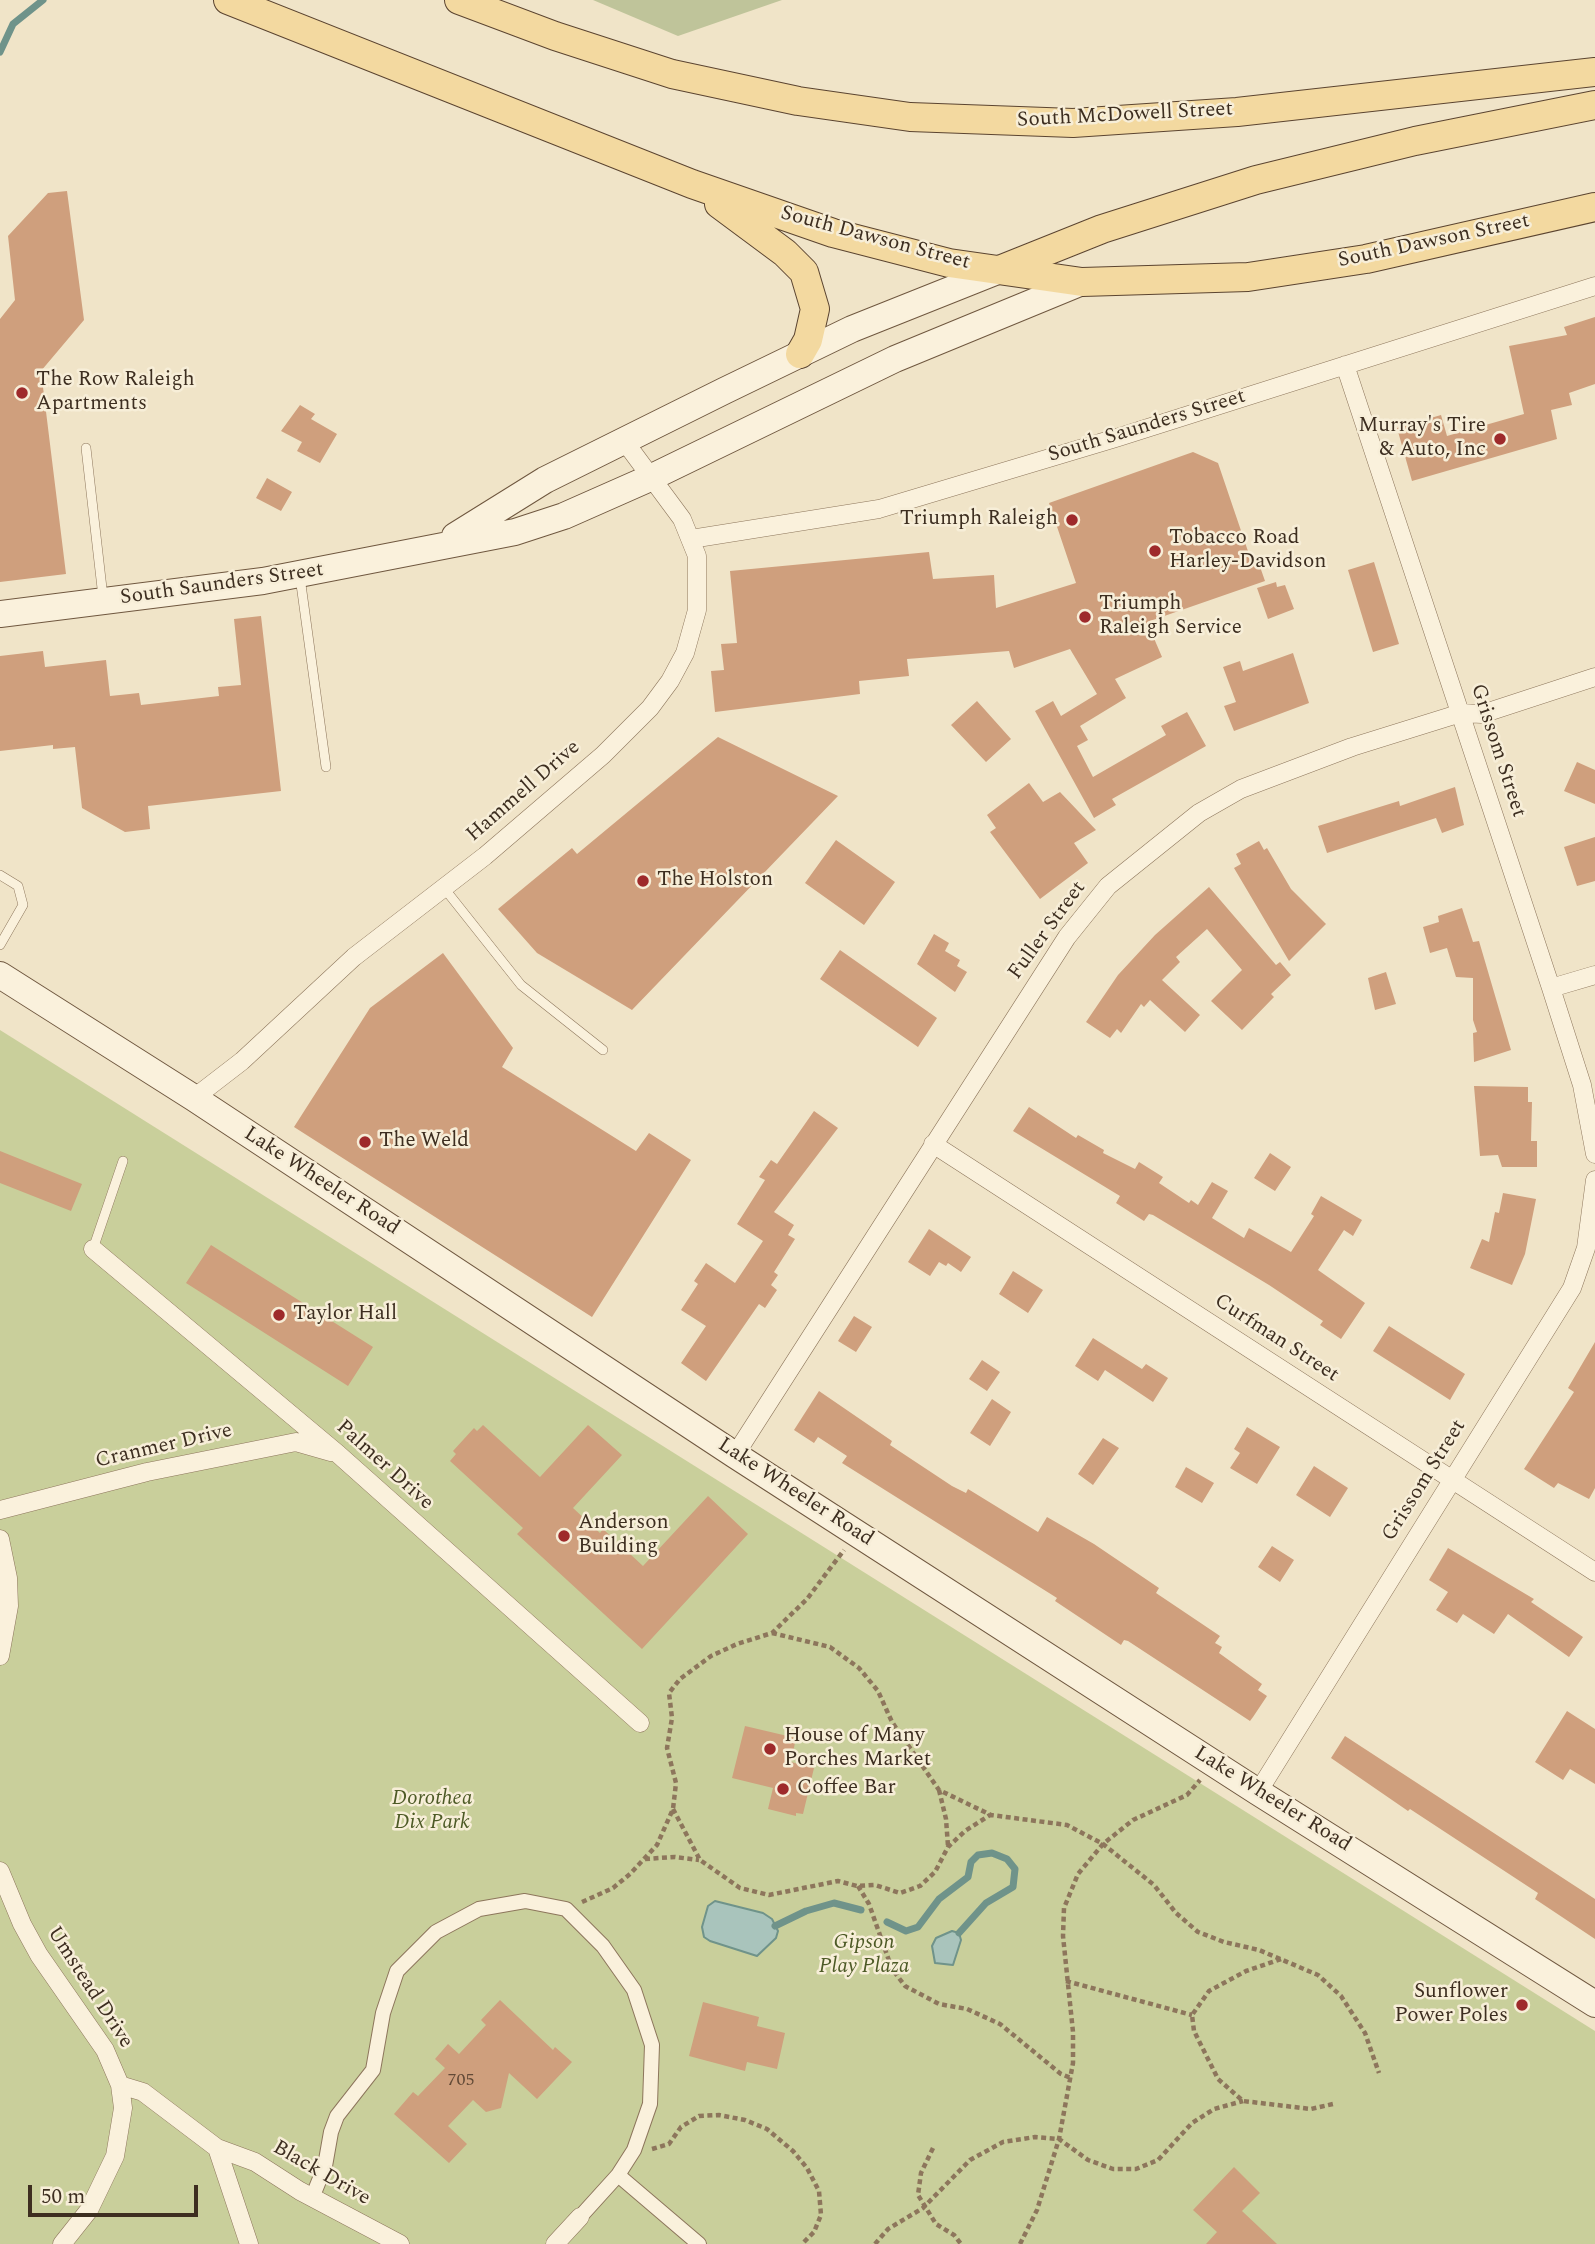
<!DOCTYPE html>
<html>
<head>
<meta charset="utf-8">
<style>
  body { margin:0 }
  #map { position:relative; width:1595px; height:2244px; overflow:hidden; background:#f0e4c8; font-family:Spectral,serif }
  canvas { display:block }
  .scale { position:absolute; left:28px; top:2185px; width:170px; height:32px; box-sizing:border-box; border:4px solid #3d2e20; border-top:0; padding-left:9px; font-size:21px; line-height:24px; white-space:nowrap; color:#3d2e20; -webkit-text-stroke:5px #f7eed8; paint-order:stroke }
</style>
</head>
<body>
<div id="map">
<canvas width="1595" height="2244"></canvas>
<div class="scale">50 m</div>
</div>
<script>
const c = document.querySelector('canvas').getContext('2d');
c.lineJoin = 'round';
function fillPath(path, color) { c.fillStyle = color; c.fill(path, 'evenodd'); }
const toPath = rows => new Path2D(rows.map(r => 'M' + r).join(''));
function trace(path, color, width, dash) { c.strokeStyle = color; c.lineWidth = width; c.lineCap = dash ? 'butt' : 'round'; c.setLineDash(dash || []); c.stroke(path); }
function drawText(font, color, halo, rows, align = 'center') {
  c.font = font + ' Spectral,serif'; c.lineWidth = 5; c.setLineDash([]); c.textBaseline = 'middle'; c.strokeStyle = halo; c.fillStyle = color; for (const [text, x, y, turn = 0] of rows) {
    c.save(); c.translate(x, y); c.rotate((+turn || 0) * Math.PI / 180); c.textAlign = isNaN(turn) ? turn : align; if (halo) c.strokeText(text, 0, 0); c.fillText(text, 0, 0); c.restore();
  }
}
fillPath(toPath([
  [0,1030,1595,2031,1595,2244,0,2244]
]), '#c9cf9b');
fillPath(toPath([
  [593,0,782,0,678,36]
]), '#bfc49a');
const water = toPath([
  [715,1901,763,1913,772,1919,778,1931,776,1938,757,1956,710,1941,704,1937,702,1927,708,1906,715,1901],
  [952,1931,959,1933,961,1940,953,1965,935,1963,932,1946,936,1938,952,1931]
]);
fillPath(water, '#a9c4bc');
trace(water, '#6f938a', 2);
trace(toPath([
  [0,52,13,24,43,0],
  [887,1922,906,1931,918,1927,939,1899,968,1877,971,1862,978,1855,992,1853,1007,1859,1015,1869,1013,1887,986,1903,959,1933],
  [775,1926,806,1911,834,1903,861,1910]
]), '#6f938a', 7);
fillPath(toPath([
  [67,191,84,320,41,371,66,574,0,582,0,319,15,300,8,236,48,193],
  [1595,317,1595,384,1569,393,1572,405,1551,410,1557,439,1412,481,1397,428,1441,415,1447,436,1524,414,1509,346,1567,335,1564,327],
  [300,405,315,414,311,419,337,434,320,463,297,451,302,442,281,431],
  [1193,452,1218,463,1252,563,1258,561,1265,581,1147,622,1162,657,1115,679,1126,698,1080,726,1088,740,1077,746,1093,777,1166,735,1161,726,1187,712,1206,746,1112,799,1116,805,1094,818,1035,711,1053,701,1061,716,1097,694,1070,649,1014,668,1009,651,907,659,909,676,859,681,860,694,715,712,711,671,724,670,721,644,737,643,730,571,929,552,933,579,994,575,996,608,1076,583,1049,503],
  [267,478,292,492,281,511,256,498],
  [1374,562,1399,644,1373,652,1348,570],
  [1276,582,1277,587,1285,585,1294,609,1268,619,1257,588],
  [261,616,281,791,148,806,150,829,125,832,82,808,75,747,53,749,53,745,0,751,0,656,43,651,45,667,106,660,110,696,139,693,141,705,219,696,218,687,241,685,234,619],
  [1293,653,1309,703,1234,731,1224,706,1236,702,1223,667,1240,661,1243,671],
  [977,701,1011,739,986,762,951,725],
  [718,737,838,796,632,1010,537,953,498,909,572,848,577,854],
  [1577,762,1595,770,1595,804,1564,791],
  [1029,783,1043,802,1060,792,1096,830,1074,843,1088,863,1040,899,990,832,996,828,987,815],
  [1455,787,1464,825,1442,833,1436,818,1327,853,1318,826,1399,801,1400,806],
  [1595,837,1595,881,1577,886,1564,847],
  [836,840,895,882,864,925,805,883],
  [1259,841,1264,850,1267,848,1291,889,1326,924,1289,961,1234,868,1241,864,1236,854],
  [1209,887,1276,965,1280,962,1291,975,1271,994,1274,997,1242,1030,1211,1001,1242,970,1207,929,1176,957,1180,962,1162,980,1200,1015,1185,1032,1150,1000,1144,1007,1141,1004,1121,1033,1117,1029,1110,1038,1086,1022,1118,975,1155,935],
  [1462,908,1473,942,1479,941,1511,1050,1474,1062,1473,1033,1477,1032,1473,1020,1473,978,1456,977,1447,948,1430,953,1423,927,1439,922,1438,916],
  [934,934,949,943,945,951,960,960,957,966,967,972,955,992,917,964],
  [840,950,937,1018,918,1047,820,979],
  [443,953,513,1048,502,1067,636,1151,649,1133,691,1160,592,1317,294,1127,370,1008],
  [1386,972,1396,1004,1375,1010,1368,978],
  [1474,1086,1528,1087,1528,1102,1532,1102,1531,1141,1537,1141,1537,1167,1502,1167,1498,1155,1480,1156],
  [1029,1107,1076,1138,1078,1135,1104,1150,1103,1153,1135,1169,1139,1162,1163,1177,1159,1183,1189,1203,1191,1200,1198,1205,1212,1182,1228,1191,1212,1218,1244,1238,1249,1228,1291,1252,1314,1216,1311,1214,1321,1196,1362,1220,1353,1236,1344,1230,1318,1270,1365,1303,1341,1339,1320,1325,1323,1321,1269,1285,1153,1215,1149,1214,1144,1221,1116,1203,1120,1196,1013,1131],
  [814,1111,838,1128,774,1212,794,1225,788,1235,795,1239,774,1272,778,1275,771,1285,777,1290,765,1308,759,1304,706,1381,681,1363,706,1326,681,1310,698,1284,694,1281,706,1263,735,1283,763,1241,737,1224,765,1180,759,1177,771,1160,777,1164],
  [0,1151,82,1184,71,1211,0,1183],
  [1270,1153,1291,1167,1275,1191,1254,1178],
  [1503,1193,1536,1199,1525,1254,1512,1285,1470,1268,1482,1239,1489,1242,1495,1212,1499,1213],
  [929,1229,971,1257,961,1272,948,1263,946,1266,939,1262,930,1276,908,1262],
  [211,1245,373,1347,348,1386,186,1283],
  [1013,1271,1043,1290,1028,1313,999,1294],
  [854,1316,872,1327,856,1352,838,1341],
  [1389,1326,1465,1374,1450,1400,1373,1351],
  [1093,1338,1142,1369,1146,1364,1168,1378,1153,1402,1105,1370,1098,1381,1075,1366],
  [1595,1342,1595,1488,1589,1499,1558,1483,1554,1488,1524,1469,1574,1392,1568,1388],
  [982,1360,1000,1372,987,1391,969,1379],
  [819,1391,892,1441,890,1445,952,1486,966,1493,968,1489,1038,1532,1047,1517,1094,1544,1159,1588,1156,1593,1220,1636,1215,1643,1222,1647,1219,1653,1262,1684,1258,1690,1267,1696,1253,1717,1250,1721,1128,1641,1124,1640,1121,1645,1055,1601,1057,1598,842,1463,847,1456,818,1437,814,1443,794,1430],
  [992,1399,1011,1412,990,1446,970,1433],
  [483,1425,540,1477,588,1425,622,1455,573,1508,600,1533,603,1529,643,1566,708,1496,748,1534,642,1649,517,1534,523,1528,450,1461,456,1454,453,1451,474,1428,477,1431],
  [1247,1427,1280,1447,1257,1484,1230,1468,1240,1453,1234,1449],
  [1103,1438,1119,1448,1093,1485,1078,1474],
  [1314,1466,1348,1488,1330,1517,1296,1495],
  [1186,1467,1214,1483,1202,1503,1175,1487],
  [1272,1546,1294,1560,1280,1582,1258,1567],
  [1448,1548,1534,1599,1531,1602,1583,1637,1569,1657,1508,1614,1494,1634,1463,1614,1457,1623,1436,1610,1448,1592,1429,1580],
  [1567,1711,1595,1729,1595,1784,1570,1769,1563,1780,1535,1762],
  [745,1726,796,1738,791,1762,814,1768,803,1814,796,1813,796,1816,768,1809,773,1788,732,1778],
  [1345,1736,1595,1899,1595,1939,1535,1899,1538,1893,1410,1809,1408,1811,1331,1758],
  [500,2000,553,2050,555,2047,572,2062,537,2099,509,2073,501,2108,486,2112,473,2100,448,2126,467,2144,449,2163,394,2114,413,2092,418,2096,445,2068,435,2059,448,2044,459,2054,486,2025,481,2020],
  [703,2002,759,2017,757,2026,785,2033,777,2069,747,2062,745,2071,689,2056],
  [1234,2167,1260,2193,1242,2211,1277,2244,1206,2244,1217,2232,1193,2210]
]), '#cf9f7d');
const service = toPath([
  [86,448,103,597],
  [300,577,326,767],
  [0,875,18,886,23,905,0,945],
  [444,888,521,985,603,1050],
  [93,1249,123,1161]
]);
const pedestrian = toPath([
  [312,2198,325,2166,331,2132,337,2116,373,2070,383,2013,397,1971,436,1932,479,1909,525,1901,566,1909,603,1946,634,1990,652,2045,650,2104,634,2150,618,2175],
  [580,2217,618,2175,699,2244]
]);
const minor = toPath([
  [1345,365,1551,988,1582,1085,1595,1154],
  [691,539,879,509,1116,438,1595,286],
  [1551,988,1595,975],
  [194,1098,242,1061,354,957,485,856,603,755,650,708,670,681,685,653,697,610,697,556,682,519,625,442],
  [933,1144,1595,1572],
  [93,1249,338,1454,640,1723],
  [735,1455,1067,937,1108,886,1199,813,1241,789,1352,747,1461,713,1482,714,1595,677],
  [0,1510,147,1472,296,1442,331,1452],
  [0,1539,8,1578,9,1606,0,1656],
  [1258,1792,1572,1288,1586,1248,1595,1180],
  [0,1871,22,1924,39,1955,105,2050,120,2085,123,2108,115,2156,89,2210,62,2244],
  [120,2085,143,2092,217,2148,249,2244],
  [217,2148,255,2162,300,2191,400,2244],
  [555,2244,580,2217]
]);
const secondary = toPath([
  [455,536,545,480,724,391,852,329,1000,270],
  [0,614,263,581,515,532,564,516,650,478,895,359,1082,282],
  [0,975,194,1098,735,1455,1258,1792,1595,2004]
]);
const primary = toPath([
  [228,0,692,184,833,233,949,263,1082,282,1248,277,1366,259,1595,207],
  [459,0,555,36,672,74,798,101,910,117,1073,123,1237,112,1595,72],
  [719,204,785,253,804,272,815,309,808,340,800,354],
  [1002,269,1102,229,1256,180,1415,141,1595,105]
]);
trace(service, '#8d765c', 10);
trace(pedestrian, '#8d765c', 16);
trace(minor, '#8d765c', 19);
trace(secondary, '#6f573f', 28);
trace(primary, '#5b4430', 30);
trace(toPath([
  [772,1633,830,1647,859,1668,878,1691,892,1722,939,1790,991,1815,1067,1825,1103,1844,1154,1885,1176,1913,1198,1932,1224,1942,1259,1950,1318,1975,1341,1996,1365,2033,1379,2073],
  [939,1790,946,1819,948,1846],
  [673,1809,700,1860,740,1888,769,1895,838,1881,857,1886,875,1885,900,1893,920,1886,935,1872,948,1847,965,1831,990,1815],
  [645,1859,675,1857,699,1860],
  [858,1886,869,1904,892,1969,905,1986,939,2004,967,2009,1000,2024,1061,2074,1071,2078],
  [582,1902,613,1888,630,1874,657,1845,673,1809,676,1783,667,1748,672,1718,669,1693,680,1679,711,1656,737,1644,772,1633,807,1599,844,1550],
  [1281,1959,1246,1971,1209,1991,1192,2015,1194,2031,1218,2079,1243,2101,1311,2109,1333,2104],
  [1066,1981,1192,2015],
  [933,2148,921,2173,918,2195,936,2224,954,2235,961,2244],
  [652,2149,669,2144,681,2127,699,2116,719,2115,745,2120,767,2129,793,2151,807,2168,819,2191,821,2215,814,2232,802,2244],
  [875,2244,888,2229,923,2208,970,2160,1003,2142,1035,2137,1059,2139,1088,2160,1113,2169,1136,2169,1158,2160,1192,2123,1214,2109,1243,2101],
  [1020,2244,1037,2210,1059,2139,1073,2063,1073,2032,1063,1936,1064,1908,1078,1874,1103,1844,1133,1820,1187,1795,1200,1780]
]), '#8d765c', 4.5, [5, 3.5]);
trace(service, '#faf1dc', 9);
trace(pedestrian, '#faf1dc', 14);
trace(minor, '#faf1dc', 18);
trace(secondary, '#faf1dc', 26);
trace(primary, '#f3d9a0', 28);
for (const [x, y, r, color] of [
  [22,393,7,"#9e2a2b"],
  [1500,439,7,"#9e2a2b"],
  [1072,520,7,"#9e2a2b"],
  [1155,551,7,"#9e2a2b"],
  [1085,617,7,"#9e2a2b"],
  [643,881,7,"#9e2a2b"],
  [365,1142,7,"#9e2a2b"],
  [279,1315,7,"#9e2a2b"],
  [564,1536,7,"#9e2a2b"],
  [770,1749,7,"#9e2a2b"],
  [783,1789,7,"#9e2a2b"],
  [1522,2005,7,"#9e2a2b"]
]) { const dot = new Path2D(); dot.arc(x, y, r, 0, 2 * Math.PI); c.fillStyle = color; c.fill(dot); trace(dot, '#f7eed8', 2.5); }
drawText('18px', '#624a37', null, [
  ["705",461,2081]
]);
drawText('21px', '#3d2e20', '#f7eed8', [
  ["South McDowell Street",1125,116,-3],
  ["South Dawson Street",875,239,15],
  ["South Dawson Street",1434,242,-12],
  ["South Saunders Street",1147,427,-17],
  ["South Saunders Street",222,585,-8],
  ["Grissom Street",1497,751,72],
  ["Hammell Drive",524,792,-41],
  ["Fuller Street",1048,931,-54],
  ["Lake Wheeler Road",321,1182,33],
  ["Curfman Street",1276,1339,33],
  ["Cranmer Drive",164,1447,-13],
  ["Palmer Drive",384,1466,42],
  ["Grissom Street",1425,1481,-58],
  ["Lake Wheeler Road",795,1493,33],
  ["Lake Wheeler Road",1272,1800,32],
  ["Umstead Drive",89,1988,57],
  ["Black Drive",321,2174,30]
]);
drawText('21px', '#3d2e20', '#f7eed8', [
  ["The Row Raleigh",36,381],
  ["Apartments",36,405],
  ["Murray's Tire",1486,427,"right"],
  ["& Auto, Inc",1486,451,"right"],
  ["Triumph Raleigh",1058,520,"right"],
  ["Tobacco Road",1169,539],
  ["Harley-Davidson",1169,563],
  ["Triumph",1099,605],
  ["Raleigh Service",1099,629],
  ["The Holston",657,881],
  ["The Weld",379,1142],
  ["Taylor Hall",293,1315],
  ["Anderson",578,1524],
  ["Building",578,1548],
  ["House of Many",784,1737],
  ["Porches Market",784,1761],
  ["Coffee Bar",797,1789],
  ["Sunflower",1508,1993,"right"],
  ["Power Poles",1508,2017,"right"]
], 'left');
drawText('italic 21px', '#4d5a26', '#f7eed8', [
  ["Dorothea",432,1800],
  ["Dix Park",432,1824],
  ["Gipson",864,1944],
  ["Play Plaza",864,1968]
]);
</script>
</body>
</html>
